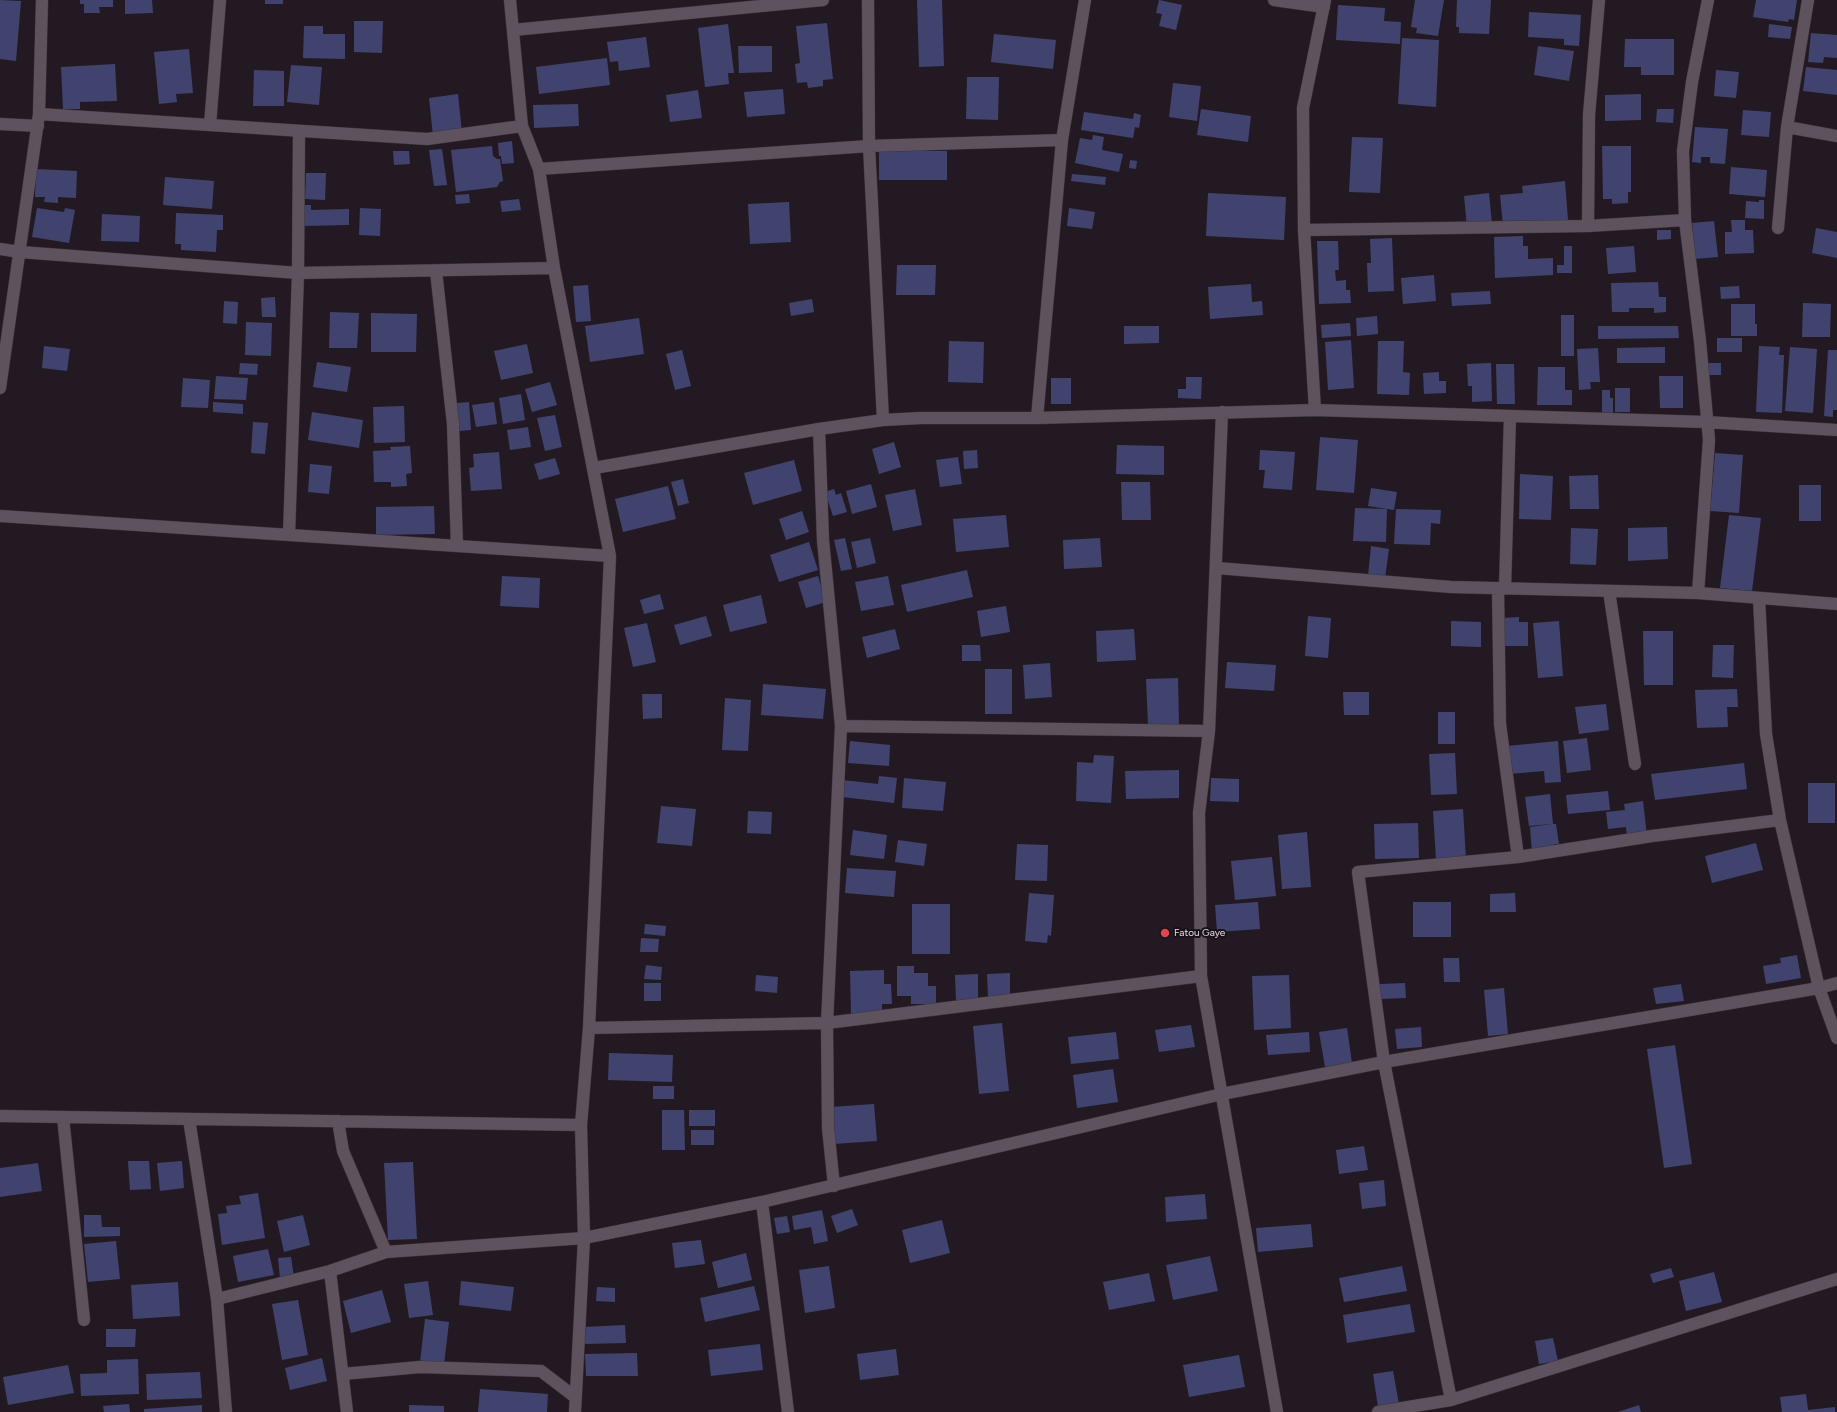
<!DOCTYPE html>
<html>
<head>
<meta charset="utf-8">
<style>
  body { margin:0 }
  canvas { display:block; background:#231923 }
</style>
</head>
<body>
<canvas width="1837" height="1412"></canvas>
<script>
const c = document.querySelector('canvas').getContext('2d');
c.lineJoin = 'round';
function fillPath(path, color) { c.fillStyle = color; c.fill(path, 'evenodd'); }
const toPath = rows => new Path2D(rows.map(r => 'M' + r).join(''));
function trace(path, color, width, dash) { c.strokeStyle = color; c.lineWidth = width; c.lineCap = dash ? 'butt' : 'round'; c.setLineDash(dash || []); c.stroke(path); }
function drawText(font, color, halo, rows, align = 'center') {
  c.font = font + ' Figtree,sans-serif'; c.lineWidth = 4; c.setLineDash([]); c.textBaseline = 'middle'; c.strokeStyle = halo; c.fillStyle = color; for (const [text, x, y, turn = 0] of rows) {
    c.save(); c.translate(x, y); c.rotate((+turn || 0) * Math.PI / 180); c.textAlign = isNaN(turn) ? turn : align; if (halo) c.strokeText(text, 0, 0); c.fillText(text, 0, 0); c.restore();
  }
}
fillPath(toPath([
  [0,0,21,1,16,61,0,59],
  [80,0,113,0,113,7,99,7,100,13,84,13,84,4,80,4],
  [125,0,152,0,153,13,125,14],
  [265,0,283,0,283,4,265,4],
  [917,0,942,0,944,66,919,67],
  [1159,0,1182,5,1176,30,1159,26,1162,14,1156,13],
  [1415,0,1444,0,1438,36,1416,33,1417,28,1411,27],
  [1457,0,1491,0,1489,34,1459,33,1459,27,1456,27],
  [1756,0,1797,0,1794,20,1789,19,1788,22,1753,17],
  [1338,5,1385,8,1384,21,1401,22,1400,44,1336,40],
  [1529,12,1581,15,1579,46,1564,45,1564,39,1528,37],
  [354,21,383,21,382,53,354,52],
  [827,23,833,79,823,80,823,86,808,88,807,82,797,83,795,64,800,63,796,26],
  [728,24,734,73,728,73,729,84,705,87,698,28],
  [1769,24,1792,27,1790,39,1768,37],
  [304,26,323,26,323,34,345,34,345,59,303,58],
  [1811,33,1837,35,1837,58,1824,57,1823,63,1808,62],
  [994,34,1056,40,1053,69,991,62],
  [646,37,650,67,619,71,618,61,610,62,607,42],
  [1402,38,1439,40,1436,107,1398,104],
  [1625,39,1674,39,1674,75,1641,75,1641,67,1624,67],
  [738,46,772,46,772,72,739,73],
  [1538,46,1574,51,1569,81,1534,75],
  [189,49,193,93,176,94,177,102,159,104,154,52],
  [607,58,610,85,539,94,536,67],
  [115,64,117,101,80,102,80,109,63,109,61,67],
  [291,65,322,67,319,105,287,102],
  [1806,67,1837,70,1837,95,1803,91],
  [254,70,284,71,284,106,253,106],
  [1716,70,1739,72,1736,98,1714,96],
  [967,77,999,77,998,120,966,119],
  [1173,83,1201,86,1197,121,1169,117],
  [783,89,785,114,747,117,744,92],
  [698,90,702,118,670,122,666,95],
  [458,94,462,132,433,136,429,98],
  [1641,94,1641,120,1605,121,1605,95],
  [578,104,579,126,534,128,533,105],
  [1201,109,1251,116,1248,142,1197,135],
  [1657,109,1674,109,1673,123,1656,122],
  [1743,110,1771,112,1769,137,1741,135],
  [1084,112,1133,119,1134,113,1141,115,1139,128,1135,127,1133,138,1081,130],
  [1695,127,1728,129,1725,164,1710,163,1710,157,1701,157,1701,163,1692,162],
  [1093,135,1104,137,1102,150,1123,154,1119,172,1075,163,1080,138,1092,140],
  [1352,137,1383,138,1380,193,1349,192],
  [512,141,514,163,502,164,501,156,499,156,498,143],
  [492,146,493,156,497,159,500,159,503,181,500,182,497,187,456,192,451,150],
  [1602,146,1631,146,1631,192,1628,192,1628,203,1612,204,1612,199,1603,199],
  [879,148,927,148,927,151,947,151,947,180,879,180],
  [442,149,447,185,434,186,429,150],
  [393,151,409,151,410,164,394,165],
  [1130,160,1137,161,1136,169,1129,168],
  [1731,167,1767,170,1765,197,1729,194],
  [36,169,77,171,76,198,58,197,58,203,44,202,45,197,35,197],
  [306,173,326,173,325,200,305,199],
  [1072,174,1106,177,1105,185,1071,181],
  [165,177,214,181,212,209,163,205],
  [1565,181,1568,220,1503,226,1500,195,1523,193,1522,186],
  [1208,193,1286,197,1284,240,1206,236],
  [1489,193,1492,224,1467,227,1464,196],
  [469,194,470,203,456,204,455,195],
  [519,199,521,210,502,212,500,201],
  [1759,200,1764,200,1764,219,1745,218,1746,201,1759,202],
  [789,202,791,242,750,244,748,204],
  [302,205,311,205,311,210,349,209,349,225,303,226],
  [37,208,64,212,65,208,75,210,69,243,32,237],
  [360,208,381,209,380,236,359,235],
  [1069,208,1095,212,1092,229,1067,226],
  [176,213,223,215,223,230,217,230,216,252,181,250,181,244,175,244],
  [102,214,140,216,139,242,101,241],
  [1731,220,1745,220,1745,230,1753,230,1754,253,1725,254,1725,232,1732,232],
  [1714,221,1718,257,1695,259,1692,223],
  [1816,228,1837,232,1837,258,1812,253],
  [1657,230,1671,230,1671,239,1657,240],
  [1523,236,1523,246,1528,246,1528,259,1553,258,1553,275,1495,278,1494,237],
  [1392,238,1394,291,1368,292,1367,263,1371,263,1370,239],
  [1317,241,1338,241,1339,270,1335,270,1336,281,1346,280,1346,290,1350,290,1351,303,1319,304],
  [1564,246,1572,246,1572,273,1557,273,1557,265,1564,265],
  [1634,246,1636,272,1608,274,1606,248],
  [897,265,936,265,935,295,896,295],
  [1434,275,1436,301,1403,304,1401,278],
  [1658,282,1659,297,1666,297,1666,312,1654,313,1654,308,1629,308,1629,312,1612,312,1611,283],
  [1251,284,1252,302,1262,301,1263,315,1210,319,1208,287],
  [588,285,591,321,576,322,573,286],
  [1739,286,1740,298,1721,299,1720,287],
  [1490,291,1491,304,1452,306,1451,293],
  [275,297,276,317,262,317,261,298],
  [812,299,814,312,791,316,789,303],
  [224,301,238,302,237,324,223,323],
  [1803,303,1831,304,1830,337,1802,337],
  [1731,304,1755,304,1755,324,1757,324,1757,336,1731,336],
  [330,312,359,313,357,348,329,348],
  [371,313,417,314,416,352,371,352],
  [1561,315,1574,315,1574,356,1561,356],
  [1377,316,1378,334,1357,336,1356,318],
  [639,318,644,354,590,362,585,326],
  [246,322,272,323,271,356,245,355],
  [1350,323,1351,336,1322,338,1321,325],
  [1124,326,1159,326,1159,343,1124,344],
  [1598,326,1678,326,1679,338,1598,339],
  [1717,338,1742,338,1742,352,1717,352],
  [1351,340,1354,388,1328,390,1325,342],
  [949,341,984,342,983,383,948,382],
  [1378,341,1404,341,1403,372,1410,373,1409,395,1377,394],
  [527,344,533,373,501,380,494,351],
  [44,346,70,349,67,371,42,368],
  [1759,346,1780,347,1779,355,1784,355,1782,413,1756,412],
  [1665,347,1665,363,1617,363,1617,348],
  [1790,347,1817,349,1813,413,1785,411],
  [1598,348,1600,382,1590,382,1591,389,1579,390,1577,349],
  [682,350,691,386,675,390,666,354],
  [1828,350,1837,350,1837,410,1833,410,1833,417,1824,416],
  [317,362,351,367,347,392,313,387],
  [240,363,258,364,257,375,239,374],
  [1491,363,1492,401,1472,402,1472,386,1468,386,1467,364],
  [1704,363,1721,363,1721,375,1704,375],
  [1496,364,1514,364,1515,404,1497,404],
  [1538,367,1565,367,1565,390,1572,390,1572,405,1537,405],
  [1439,372,1439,381,1446,381,1446,393,1424,394,1423,373],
  [216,376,248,378,246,400,214,399],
  [1659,376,1683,376,1683,408,1660,408],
  [1186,377,1202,377,1201,399,1178,398,1178,389,1186,389],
  [183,378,210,380,208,408,181,407],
  [1051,378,1071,378,1071,404,1051,404],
  [550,382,557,405,532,412,525,389],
  [1615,388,1630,388,1630,412,1615,412],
  [1602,390,1610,390,1610,398,1613,398,1613,413,1602,414],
  [521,394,525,420,503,424,499,398],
  [213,402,243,404,243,414,213,412],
  [469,402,471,430,448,432,446,404],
  [494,402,497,424,476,427,472,405],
  [404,406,405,442,374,443,373,407],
  [312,412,363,420,359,448,308,440],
  [555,415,562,447,545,451,537,418],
  [253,422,268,423,265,454,251,453],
  [528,427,531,447,510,450,507,430],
  [1320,437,1358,440,1354,493,1316,490],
  [894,442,901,467,879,474,872,449],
  [1117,445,1164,446,1164,475,1116,474],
  [410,446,412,473,406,474,407,486,391,487,391,482,374,482,373,451,391,450,390,447],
  [977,450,978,468,964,469,963,451],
  [1260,450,1295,452,1292,490,1263,488,1265,470,1259,470],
  [499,452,502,489,471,491,469,468,474,467,473,454],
  [1715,453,1743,455,1739,513,1710,511],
  [958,457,962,484,940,487,936,460],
  [555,458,560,474,539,480,534,464],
  [794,460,802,491,753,505,744,473],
  [310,464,332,466,329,494,308,492],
  [1520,474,1553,476,1551,520,1519,519],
  [1598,475,1599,509,1570,509,1569,476],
  [683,479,689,503,678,506,671,482],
  [1121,482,1150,482,1151,520,1122,520],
  [871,484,877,507,852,514,846,491],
  [1799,485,1821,485,1821,521,1799,521],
  [668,486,676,519,623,532,615,499],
  [1371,488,1397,492,1394,510,1368,506],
  [834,489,836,495,841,493,847,512,833,516,825,492],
  [915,489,922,525,893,531,885,495],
  [434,506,435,534,376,535,376,507],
  [1355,508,1387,509,1386,542,1353,541],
  [1396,509,1441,510,1440,524,1431,523,1430,545,1394,544],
  [802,511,809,532,786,540,779,519],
  [1006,515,1009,547,956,552,953,519],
  [1729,515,1761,518,1752,591,1720,588],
  [1667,527,1668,559,1628,561,1628,528],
  [1571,528,1598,529,1596,565,1570,564],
  [845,538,852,569,841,571,834,540],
  [870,538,876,563,857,568,851,542],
  [1100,538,1102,567,1064,569,1063,540],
  [809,542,818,570,779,582,770,555],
  [1371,546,1389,549,1385,578,1368,576],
  [967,570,973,597,907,612,901,585],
  [502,576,540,578,539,608,500,606],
  [818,576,826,602,806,608,798,582],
  [888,576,894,605,861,611,855,582],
  [660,594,664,609,644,614,640,600],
  [761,595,767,623,730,632,723,605],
  [1006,606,1010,632,981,637,977,611],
  [706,616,712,636,680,645,674,625],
  [1308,616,1331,618,1328,658,1305,656],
  [1519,617,1519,622,1528,622,1528,646,1503,646,1503,618],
  [1451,621,1481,622,1481,647,1451,646],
  [1559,621,1563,676,1538,678,1533,623],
  [647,623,656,662,633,667,624,628],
  [895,629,900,649,867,658,862,637],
  [1134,629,1136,660,1097,662,1096,631],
  [1643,631,1673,631,1673,685,1644,685],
  [962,645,980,645,981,661,962,661],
  [1713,645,1734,645,1733,678,1712,677],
  [1227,662,1276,665,1274,691,1225,688],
  [1050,663,1052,697,1025,699,1023,665],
  [985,669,1012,669,1012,714,985,714],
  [1178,678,1179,724,1148,725,1146,679],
  [763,684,826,689,823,719,761,715],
  [1737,689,1738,707,1727,707,1728,727,1697,728,1695,690],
  [1343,692,1369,692,1369,715,1344,715],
  [642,694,662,694,662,718,643,719],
  [725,698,751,700,748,751,722,750],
  [1606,704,1609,730,1579,734,1575,707],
  [1438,712,1455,712,1455,744,1438,744],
  [1587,738,1591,770,1567,773,1563,741],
  [850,741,890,745,889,766,848,763],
  [1558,741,1561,782,1545,783,1544,771,1509,774,1507,746],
  [1455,753,1457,794,1431,795,1429,754],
  [1094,755,1114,756,1111,803,1076,801,1077,762,1093,763],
  [1744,763,1747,789,1655,800,1651,774],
  [1179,770,1179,798,1126,799,1125,771],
  [879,776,897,778,894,803,842,797,843,780,878,784],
  [904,778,946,782,943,811,902,808],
  [1211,778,1239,779,1239,802,1210,801],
  [1808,783,1835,783,1835,823,1808,823],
  [1608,791,1610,810,1568,814,1566,795],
  [1550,794,1553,824,1556,824,1559,844,1554,844,1554,850,1532,853,1530,827,1551,824,1529,826,1525,797],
  [1643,801,1647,836,1627,838,1626,827,1608,829,1606,812,1625,810,1624,804],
  [661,806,696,809,692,846,657,843],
  [1463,809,1466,859,1436,860,1433,811],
  [748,811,772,812,771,834,747,833],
  [1418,823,1419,858,1375,859,1374,824],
  [853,830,887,835,884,859,850,855],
  [1307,832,1311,887,1282,889,1278,835],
  [898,840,927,844,924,866,895,862],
  [1756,843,1763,870,1712,883,1705,856],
  [1017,844,1048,845,1047,881,1015,880],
  [1272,857,1276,896,1235,900,1231,861],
  [847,868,896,871,894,897,845,893],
  [1029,893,1054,895,1051,936,1048,935,1047,943,1025,941],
  [1515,893,1516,912,1490,912,1490,894],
  [1258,902,1260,929,1217,932,1215,905],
  [1413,902,1451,902,1451,937,1413,937],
  [912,904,950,904,950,954,912,954],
  [645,924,666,926,665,936,644,934],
  [641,938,659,939,658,952,640,952],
  [1797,955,1801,978,1766,984,1763,966,1781,963,1780,958],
  [1443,958,1459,958,1460,982,1444,982],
  [646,965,662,967,661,980,644,979],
  [897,966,914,966,914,973,928,973,928,986,936,986,936,1004,911,1004,911,996,897,996],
  [884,970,884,984,891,984,892,1004,882,1004,882,1013,851,1014,850,971],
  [1010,973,1010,997,988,998,987,974],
  [978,974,978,1001,956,1001,955,975],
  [756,975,778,977,777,993,755,991],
  [1289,975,1291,1028,1254,1030,1252,976],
  [644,983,661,983,661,1001,644,1001],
  [1405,983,1406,998,1380,999,1380,984],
  [1681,984,1684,1001,1656,1004,1653,988],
  [1504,988,1508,1034,1488,1036,1484,990],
  [1002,1023,1009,1091,979,1094,973,1026],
  [1191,1025,1195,1047,1159,1052,1155,1030],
  [1421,1027,1422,1047,1397,1049,1395,1029],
  [1347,1028,1352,1063,1325,1067,1319,1032],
  [1116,1032,1119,1059,1071,1064,1068,1037],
  [1309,1032,1310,1052,1268,1055,1266,1035],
  [1675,1045,1692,1164,1664,1168,1647,1049],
  [609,1053,673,1055,672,1082,608,1080],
  [1113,1069,1118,1102,1077,1108,1073,1075],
  [653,1086,674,1086,674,1099,653,1099],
  [874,1104,877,1141,834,1144,831,1107],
  [662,1110,684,1110,685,1150,662,1150],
  [689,1110,715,1110,715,1126,689,1126],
  [691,1130,714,1130,714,1145,691,1145],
  [1364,1146,1368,1170,1339,1174,1336,1150],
  [128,1161,149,1161,151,1189,130,1190],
  [182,1161,184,1188,160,1191,157,1163],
  [413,1162,417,1239,388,1240,384,1163],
  [38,1163,42,1191,0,1197,0,1168],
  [1384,1180,1386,1206,1362,1209,1359,1183],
  [258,1193,265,1238,222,1245,218,1214,227,1213,226,1206,241,1204,239,1196],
  [1205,1194,1207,1219,1166,1222,1165,1197],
  [852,1209,858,1225,837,1233,831,1216],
  [822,1210,828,1241,814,1244,811,1227,794,1230,792,1216],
  [84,1215,101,1215,102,1227,120,1227,120,1236,84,1237],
  [303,1215,310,1245,284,1252,277,1221],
  [787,1216,790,1232,777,1234,774,1218],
  [942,1220,950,1253,910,1263,902,1230],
  [1311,1224,1313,1247,1258,1252,1256,1228],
  [701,1240,705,1264,675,1268,672,1243],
  [116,1241,120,1279,88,1282,84,1244],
  [268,1249,274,1275,238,1282,233,1256],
  [746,1253,752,1280,718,1288,712,1262],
  [1210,1256,1218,1291,1173,1300,1166,1265],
  [291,1257,294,1277,280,1278,278,1258],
  [829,1266,835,1308,805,1313,799,1270],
  [1402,1266,1407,1291,1344,1302,1339,1278],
  [1671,1268,1674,1277,1653,1283,1650,1274],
  [1714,1272,1722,1302,1686,1311,1679,1281],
  [1149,1273,1155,1301,1109,1310,1103,1282],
  [428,1281,433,1315,409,1318,404,1284],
  [461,1281,514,1287,511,1311,459,1305],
  [178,1282,180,1316,133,1319,131,1285],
  [754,1286,760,1310,705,1322,700,1298],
  [597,1287,615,1288,615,1302,596,1301],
  [382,1290,391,1322,351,1333,343,1301],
  [298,1300,308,1355,282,1360,272,1304],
  [1410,1304,1415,1332,1347,1343,1343,1315],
  [425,1319,449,1322,444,1365,420,1362],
  [625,1325,626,1343,584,1344,583,1327],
  [106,1329,136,1329,135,1347,106,1347],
  [1553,1338,1558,1361,1539,1364,1535,1341],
  [760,1344,763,1370,711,1376,708,1350],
  [896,1349,899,1375,860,1380,857,1354],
  [637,1353,638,1376,586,1376,585,1354],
  [1239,1355,1245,1387,1189,1397,1183,1365],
  [322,1358,327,1381,290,1390,285,1368],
  [138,1359,139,1394,81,1396,80,1374,107,1373,107,1360],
  [68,1365,74,1393,8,1405,3,1377],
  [1393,1371,1399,1404,1378,1407,1373,1374],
  [200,1372,202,1398,147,1400,146,1374],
  [480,1389,548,1394,547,1412,478,1412],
  [1806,1394,1808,1410,1835,1407,1835,1412,1782,1412,1780,1397],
  [129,1404,130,1412,104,1412,103,1406],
  [202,1405,202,1412,144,1412,144,1409],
  [409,1405,444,1406,444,1412,409,1412],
  [1639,1405,1641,1412,1618,1412]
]), '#40436d');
const minor = toPath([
  [510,0,522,126,539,169,554,268,610,556,589,1028,581,1125,584,1238,575,1412],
  [868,0,869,146,883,420],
  [1274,0,1324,7],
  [513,30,823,0],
  [39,114,427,139,522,126],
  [0,124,38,126],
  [210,125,220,0],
  [1787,127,1837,136],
  [539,169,869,146,1062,140],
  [1588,226,1589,115,1599,0],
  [1778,228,1787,127,1808,0],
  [1304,230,1588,226,1685,220],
  [0,249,20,252,298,273,554,268],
  [436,271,453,424,457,546],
  [0,388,39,114,42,0],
  [1315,410,1304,230,1303,108,1325,0],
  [1222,412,1209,731,1199,813,1201,976,1277,1412],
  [1037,418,1062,140,1085,0],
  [819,429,823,540,841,726,827,1023,828,1128,834,1186],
  [594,468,819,429,883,420,921,418,1037,418,1315,410,1706,422,1837,430],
  [0,516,610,556],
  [289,535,298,273,299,131],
  [1217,568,1451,587,1698,593,1837,604],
  [1498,588,1500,724,1518,857],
  [1505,588,1510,416],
  [1609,591,1635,764],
  [1698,593,1709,440,1700,341,1685,220,1683,151,1692,82,1708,0],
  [1759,599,1766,734,1780,820,1819,988,1837,1038],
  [841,726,1209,731],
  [589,1028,827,1023,1201,976],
  [0,1116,581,1125],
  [63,1117,84,1320],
  [189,1119,217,1299,226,1412],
  [338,1121,343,1151,386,1252],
  [762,1202,788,1412],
  [330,1271,347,1412],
  [217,1299,330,1271,386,1252,584,1238,762,1202,1222,1094,1384,1062,1819,988,1837,983],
  [343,1374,420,1367,541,1371,575,1397],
  [1451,1400,1384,1062,1358,872,1518,857,1652,836,1780,820],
  [1378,1412,1451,1400,1837,1279]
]);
trace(minor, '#3c353c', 13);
trace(minor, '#5e525e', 12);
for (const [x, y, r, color] of [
  [1165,933,5,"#e0444e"]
]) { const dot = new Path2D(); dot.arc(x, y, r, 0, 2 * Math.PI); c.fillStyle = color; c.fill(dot); trace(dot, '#1a101a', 1.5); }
drawText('10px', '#e6dfe6', '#1a101a', [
  ["Fatou Gaye",1174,933]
], 'left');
</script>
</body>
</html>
